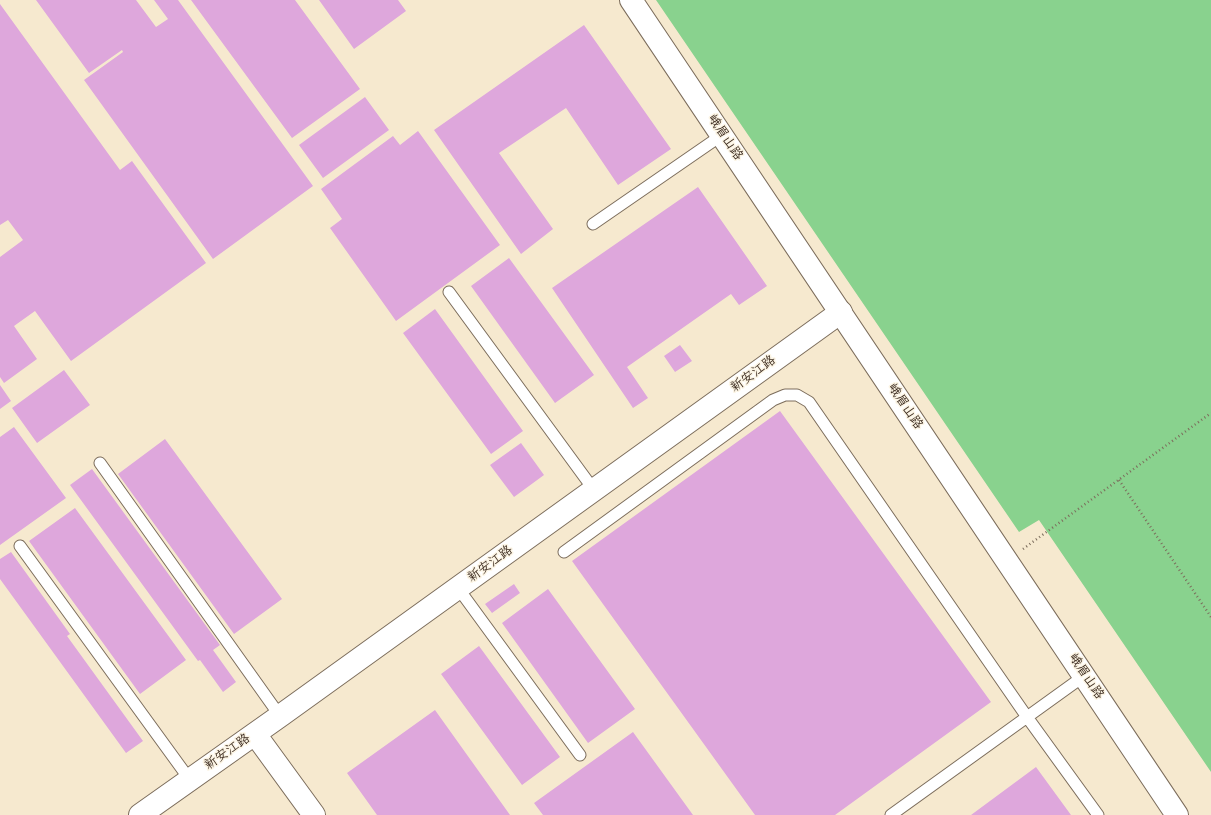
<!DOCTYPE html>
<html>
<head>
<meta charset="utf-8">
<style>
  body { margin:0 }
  canvas { display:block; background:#f6e9cf }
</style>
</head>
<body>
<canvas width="1211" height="815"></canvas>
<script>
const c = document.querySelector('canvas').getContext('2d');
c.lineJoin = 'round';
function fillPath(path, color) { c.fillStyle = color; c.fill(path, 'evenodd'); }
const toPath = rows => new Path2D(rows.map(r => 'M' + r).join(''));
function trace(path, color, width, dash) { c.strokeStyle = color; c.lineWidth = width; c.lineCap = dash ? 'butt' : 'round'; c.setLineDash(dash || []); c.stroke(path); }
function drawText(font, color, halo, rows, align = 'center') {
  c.font = font + ' Kalam,"LXGW WenKai TC",sans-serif'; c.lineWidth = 3; c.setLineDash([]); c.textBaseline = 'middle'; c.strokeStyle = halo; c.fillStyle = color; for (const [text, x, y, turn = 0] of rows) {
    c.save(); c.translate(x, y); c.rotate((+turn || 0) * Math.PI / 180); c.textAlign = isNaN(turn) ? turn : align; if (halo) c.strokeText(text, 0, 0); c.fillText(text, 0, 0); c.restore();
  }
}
fillPath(toPath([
  [656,0,1211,0,1211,772,1039,520,1019,532]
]), '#89d28e');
fillPath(toPath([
  [36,0,136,0,156,27,168,19,154,0,178,0,313,186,213,259,84,80,123,52,122,50,89,73],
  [191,0,295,0,360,89,292,138],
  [319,0,398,0,406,11,354,49],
  [0,4,120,170,132,161,206,263,71,361,35,311,14,326,37,359,4,383,0,377,0,257,23,240,8,220,0,225],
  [584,25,671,149,618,185,566,108,499,153,553,229,521,254,434,130],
  [365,97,389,130,323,178,299,145],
  [418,131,500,245,396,321,330,228,342,219,321,189,393,136,400,145],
  [698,187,767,286,739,305,731,294,627,367,648,398,633,408,552,288],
  [509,258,594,375,555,403,471,286],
  [435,309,523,431,491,454,403,333],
  [680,345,692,361,675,372,664,356],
  [64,370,90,405,37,443,12,408],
  [0,385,11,401,0,409],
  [780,411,991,702,835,815,755,815,572,561],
  [14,427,66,498,0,545,0,437],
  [165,439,282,599,234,634,118,474],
  [521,443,544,475,514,497,490,465],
  [92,469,220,645,213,650,236,682,223,692,200,660,198,661,70,485],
  [75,508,186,660,140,694,29,541],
  [11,552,70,634,67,636,143,741,126,753,0,579,0,559],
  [514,584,520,593,492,613,485,604],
  [548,589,635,709,588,743,502,623],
  [479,646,560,757,522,785,441,674],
  [435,710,510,815,377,815,347,773],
  [633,732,693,815,543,815,534,803],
  [1036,767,1071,815,971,815]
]), '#dea7dc');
const service = toPath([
  [593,224,722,135],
  [449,292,594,490],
  [100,463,280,716],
  [20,546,190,780],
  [564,552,773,400,785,395,797,395,809,402,1027,717,1098,815],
  [458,588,580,755],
  [891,815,1084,676]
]);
const minor = toPath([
  [255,734,314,815],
  [140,815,280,716,841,312]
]);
const tertiary = toPath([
  [631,0,1177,815]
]);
trace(service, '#7c6d5c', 13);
trace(minor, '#7c6d5c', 24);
trace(tertiary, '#7c6d5c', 24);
trace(toPath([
  [1119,480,1211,617],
  [1023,549,1211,413]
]), '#7c6d5c', 2.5, [1, 3]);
trace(service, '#fff', 11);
trace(minor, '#fff', 22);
trace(tertiary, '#fff', 22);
drawText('13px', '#3b2a1e', '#fcf5e5', [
  ["峨眉山路",724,138,56],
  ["新安江路",754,375,-36],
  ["峨眉山路",904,407,56],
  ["新安江路",491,565,-36],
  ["峨眉山路",1085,677,56],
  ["新安江路",228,753,-35]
]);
</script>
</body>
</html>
